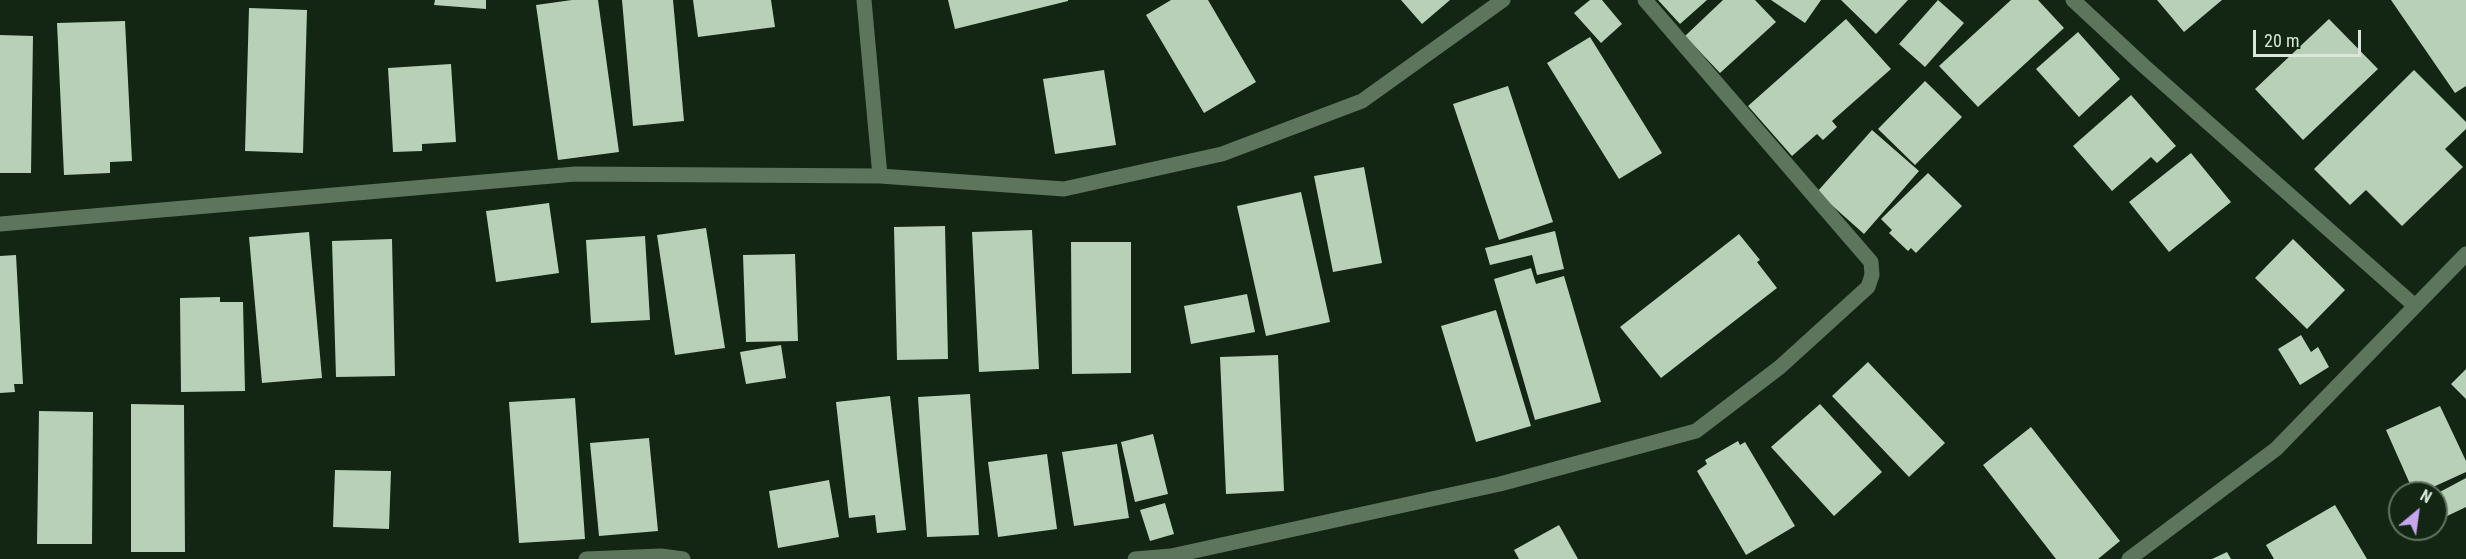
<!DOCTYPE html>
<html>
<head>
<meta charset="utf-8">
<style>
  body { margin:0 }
  #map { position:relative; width:2466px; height:559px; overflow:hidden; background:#122613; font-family:"Roboto Condensed",sans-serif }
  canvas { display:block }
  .north { position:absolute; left:2388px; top:481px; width:60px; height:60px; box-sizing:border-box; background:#122613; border:2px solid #627362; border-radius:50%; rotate:29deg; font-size:16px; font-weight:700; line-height:24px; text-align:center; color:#d9e6d9 }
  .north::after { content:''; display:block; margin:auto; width:21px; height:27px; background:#c7a6f0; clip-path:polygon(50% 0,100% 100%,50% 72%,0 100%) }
  .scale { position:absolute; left:2253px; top:30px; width:108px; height:27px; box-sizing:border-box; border:3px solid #d9e6d9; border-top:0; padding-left:8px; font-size:18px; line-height:21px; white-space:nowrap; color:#d9e6d9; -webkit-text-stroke:4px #122613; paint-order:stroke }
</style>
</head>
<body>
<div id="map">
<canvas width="2466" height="559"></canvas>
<div class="north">N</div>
<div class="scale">20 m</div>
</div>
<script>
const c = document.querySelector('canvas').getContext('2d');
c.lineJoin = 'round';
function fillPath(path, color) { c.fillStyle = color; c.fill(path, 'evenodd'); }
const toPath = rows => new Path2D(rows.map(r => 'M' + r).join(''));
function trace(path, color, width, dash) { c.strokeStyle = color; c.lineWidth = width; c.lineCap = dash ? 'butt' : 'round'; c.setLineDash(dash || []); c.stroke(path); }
fillPath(toPath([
  [435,0,486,0,486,9,434,5],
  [572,0,598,0,619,152,558,160,536,5],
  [622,0,673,0,684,121,633,126],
  [693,0,771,0,775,27,698,37],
  [948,0,1068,0,1068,1,955,29],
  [1171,0,1208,0,1256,82,1204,113,1146,15],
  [1401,0,1450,0,1422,24],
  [1590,0,1602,0,1622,24,1601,43,1574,13],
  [1658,0,1707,0,1680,24],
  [1723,0,1755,0,1776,22,1720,73,1685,36],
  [1771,0,1821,0,1805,23],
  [1841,0,1908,0,1876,34],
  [1938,0,1964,23,1925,67,1899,44],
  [2011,0,2038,0,2064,28,1978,107,1939,66],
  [2157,0,2222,0,2184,32],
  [2391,0,2466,0,2466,86,2455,93],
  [249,8,307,10,303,153,245,151],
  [1846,19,1891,69,1832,121,1837,127,1823,140,1817,134,1792,156,1748,106],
  [2329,19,2378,69,2303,140,2255,89],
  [125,21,132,161,110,162,110,173,64,175,57,23],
  [2078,32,2120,79,2079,117,2036,69],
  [0,35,33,36,31,173,0,173],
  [1590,37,1662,153,1619,179,1547,63],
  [451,64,456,142,422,144,422,151,393,152,388,68],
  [1104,70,1116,145,1055,154,1043,79],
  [2414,70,2466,122,2466,129,2445,149,2463,167,2402,226,2366,190,2350,205,2314,169],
  [1925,81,1962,117,1915,165,1878,129],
  [1508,86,1553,222,1499,240,1453,104],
  [2131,95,2176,146,2157,163,2151,157,2112,191,2073,146],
  [1872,130,1919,171,1864,234,1817,192],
  [2191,153,2231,202,2169,252,2129,202],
  [1364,167,1382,263,1333,272,1314,176],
  [1928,173,1962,206,1916,253,1911,248,1908,251,1889,233,1892,230,1881,219],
  [1301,192,1330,322,1266,336,1237,206],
  [549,203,559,273,496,282,486,211],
  [945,226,948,359,897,360,894,227],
  [706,228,725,348,675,355,657,235],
  [1032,230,1039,369,979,372,972,232],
  [1555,231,1564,269,1537,275,1532,255,1490,265,1485,248],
  [309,232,322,378,262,383,249,237],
  [1739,234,1760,260,1757,262,1777,288,1661,378,1620,327],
  [645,236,650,320,591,323,586,240],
  [392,239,395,376,336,377,332,241],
  [2293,239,2345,290,2307,329,2255,278],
  [1071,242,1131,242,1131,373,1072,374],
  [795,254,798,341,746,342,743,255],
  [16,255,23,384,14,384,15,392,0,393,0,256],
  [1531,268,1536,284,1564,276,1601,402,1535,420,1494,279],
  [1247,294,1255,332,1191,344,1184,306],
  [220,297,220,302,243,302,245,391,181,392,180,298],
  [1496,310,1531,426,1476,442,1441,326],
  [2301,335,2311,352,2318,347,2329,367,2300,385,2278,349],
  [781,345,786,378,746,384,740,352],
  [1278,355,1284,491,1226,494,1220,357],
  [1868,362,1945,443,1909,477,1832,396],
  [2466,369,2466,399,2451,384],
  [970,394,979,535,927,537,918,397],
  [890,396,906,530,877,533,875,515,849,518,836,402],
  [575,398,585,539,519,543,509,402],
  [131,404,184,405,185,552,131,552],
  [1820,404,1882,472,1834,516,1771,447],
  [2440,406,2466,461,2466,472,2420,493,2414,493,2386,430],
  [39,411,93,412,92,544,37,544],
  [2031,427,2120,541,2098,559,2056,559,1983,465],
  [1153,434,1168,494,1135,502,1121,442],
  [649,438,658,531,599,536,590,443],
  [1738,441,1740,445,1745,442,1795,526,1746,555,1697,471,1707,464,1705,460],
  [1117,444,1129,518,1074,526,1062,452],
  [1047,454,1057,529,998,537,988,462],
  [335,470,391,471,389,529,333,527],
  [2466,478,2466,507,2445,517,2436,500,2436,494],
  [829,480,839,537,778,548,769,491],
  [1165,503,1174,534,1150,541,1140,510],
  [2335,505,2367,559,2274,559,2266,545],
  [1559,525,1578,559,1519,559,1514,550],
  [2227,552,2231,559,2212,559]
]), '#b7d0b7');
trace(toPath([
  [864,0,880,176],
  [2073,0,2144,66,2415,306],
  [0,224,575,174,880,176,1064,189,1222,154,1362,101,1503,0],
  [586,559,661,556,683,559],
  [1135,559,1171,556,1500,484,1696,431,1780,367,1868,287,1872,275,1871,262,1645,0],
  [2129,559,2276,449,2466,254]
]), '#5c755c', 15);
</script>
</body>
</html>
